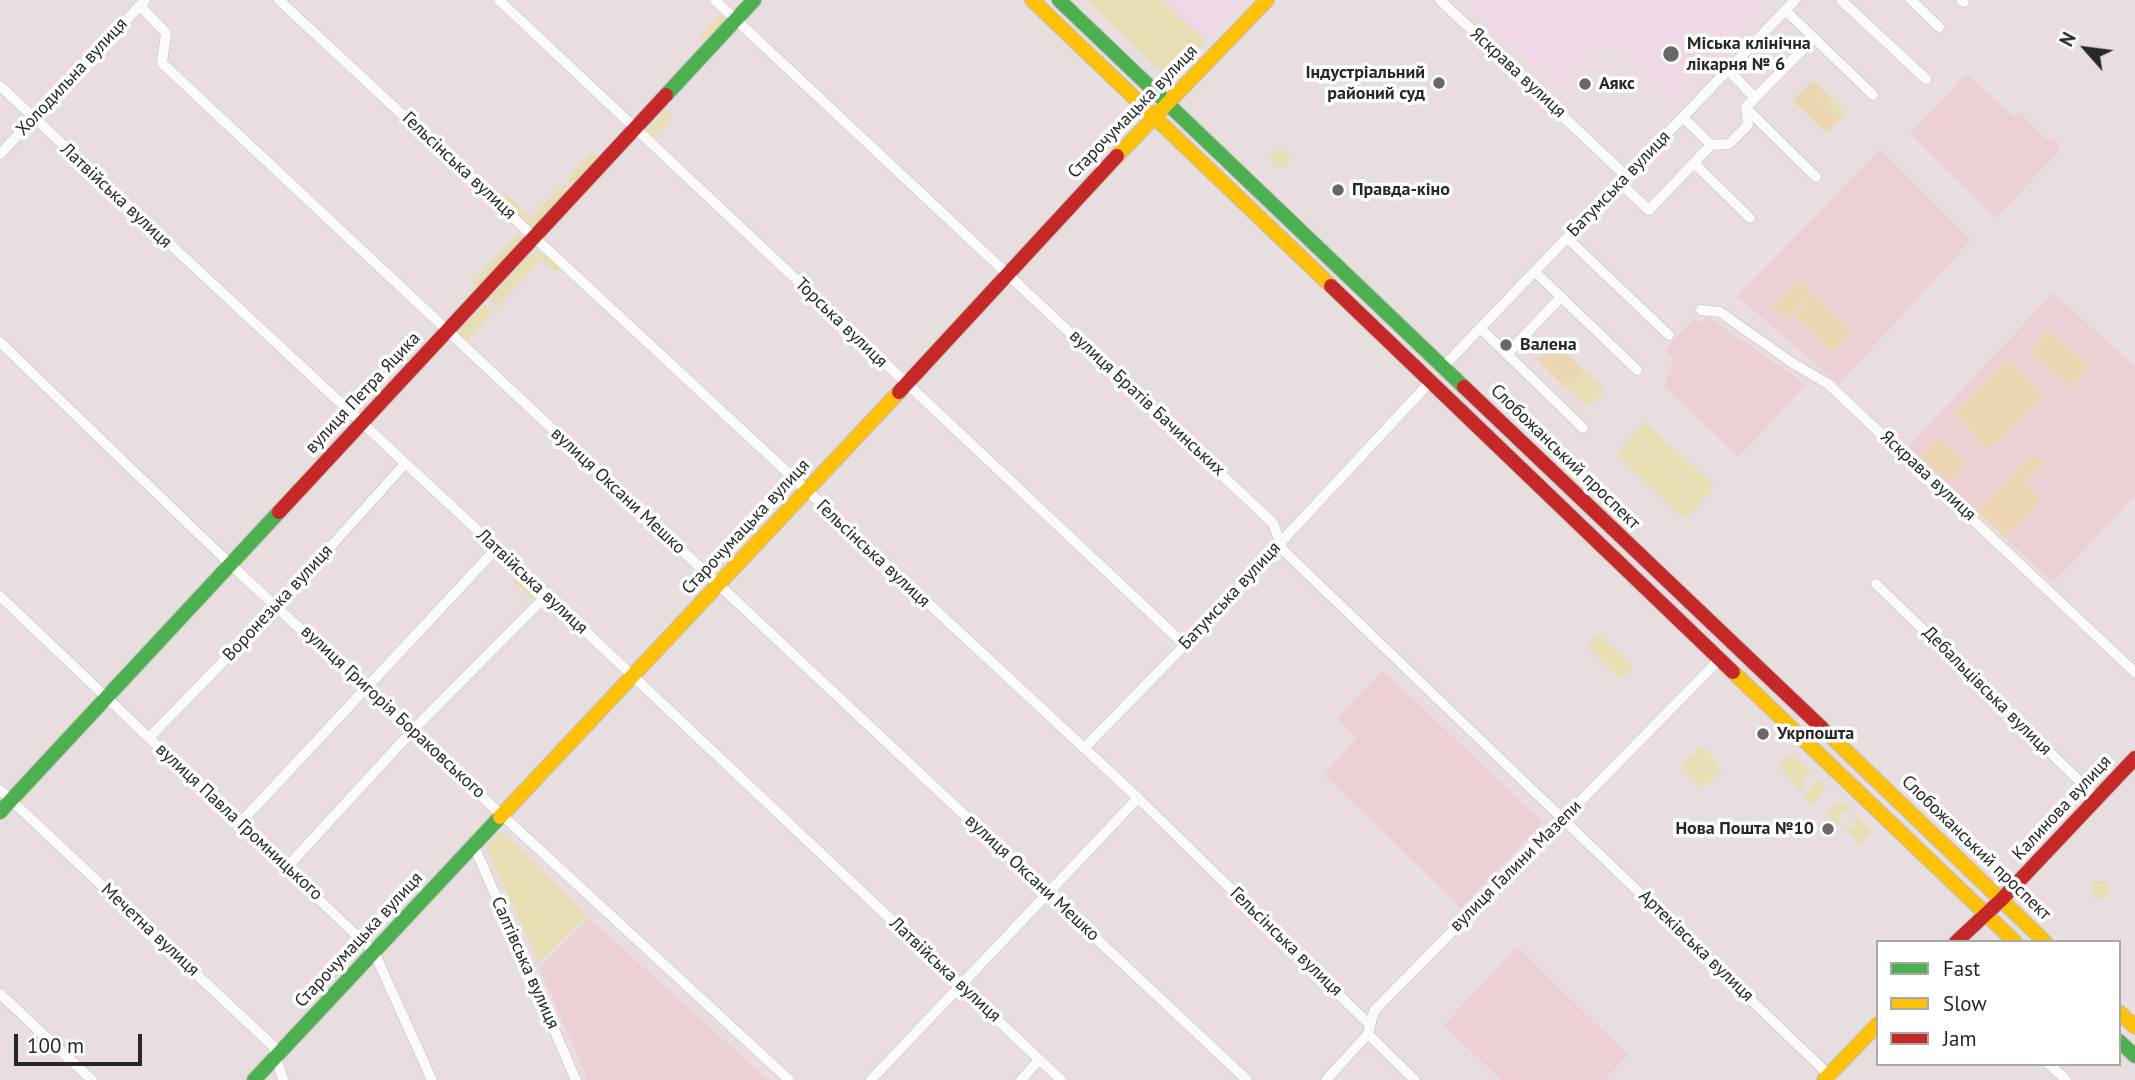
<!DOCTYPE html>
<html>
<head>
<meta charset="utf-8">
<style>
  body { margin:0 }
  #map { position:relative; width:2135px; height:1080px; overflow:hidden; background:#e8dddf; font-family:"PT Sans",sans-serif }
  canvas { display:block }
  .legend { position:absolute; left:1876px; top:940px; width:245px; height:126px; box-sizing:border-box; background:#fff; border:2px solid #a9a9a9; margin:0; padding:9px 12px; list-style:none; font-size:21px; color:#282828 }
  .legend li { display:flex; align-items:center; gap:14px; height:35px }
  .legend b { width:35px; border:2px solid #a9a9a9 }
  .north { position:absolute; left:2051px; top:14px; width:70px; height:70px; -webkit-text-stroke:5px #fff; paint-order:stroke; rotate:298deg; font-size:19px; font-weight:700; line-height:28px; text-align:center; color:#282828 }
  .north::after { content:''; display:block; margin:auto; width:24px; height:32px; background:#282828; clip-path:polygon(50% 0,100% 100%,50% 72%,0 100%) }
  .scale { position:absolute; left:14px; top:1034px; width:128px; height:32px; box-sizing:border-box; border:4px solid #282828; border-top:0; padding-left:9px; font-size:21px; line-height:24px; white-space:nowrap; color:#282828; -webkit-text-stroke:5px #fff; paint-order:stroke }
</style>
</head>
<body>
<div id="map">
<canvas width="2135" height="1080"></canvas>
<ul class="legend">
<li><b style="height:9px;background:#4caf50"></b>Fast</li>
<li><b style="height:9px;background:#ffc107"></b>Slow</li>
<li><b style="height:9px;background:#c62828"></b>Jam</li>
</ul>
<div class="north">N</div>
<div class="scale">100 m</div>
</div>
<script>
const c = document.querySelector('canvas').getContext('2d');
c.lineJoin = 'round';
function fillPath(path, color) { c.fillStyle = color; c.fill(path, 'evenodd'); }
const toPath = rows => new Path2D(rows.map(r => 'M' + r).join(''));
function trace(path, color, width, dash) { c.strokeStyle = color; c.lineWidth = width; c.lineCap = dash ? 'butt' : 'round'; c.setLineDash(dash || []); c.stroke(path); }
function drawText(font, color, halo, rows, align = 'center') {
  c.font = font + ' "PT Sans",sans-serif'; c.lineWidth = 7; c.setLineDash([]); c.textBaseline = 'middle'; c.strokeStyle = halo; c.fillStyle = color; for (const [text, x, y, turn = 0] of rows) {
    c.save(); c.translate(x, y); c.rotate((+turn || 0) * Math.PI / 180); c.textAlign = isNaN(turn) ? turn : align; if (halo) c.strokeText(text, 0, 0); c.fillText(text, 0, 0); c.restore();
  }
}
fillPath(toPath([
  [1967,74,2014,117,2019,112,2046,139,2057,141,2059,151,1996,218,1910,134],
  [1880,150,1971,240,1839,384,1737,296],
  [2053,293,2135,366,2135,496,2053,582,1908,447],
  [1707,316,1806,385,1738,457,1664,386,1674,359,1665,350,1695,318,1700,323],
  [1383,671,1543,822,1461,908,1324,774,1357,738,1337,718],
  [589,918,727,1043,768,1080,588,1080,540,968],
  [1517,947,1628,1055,1604,1080,1501,1080,1444,1025]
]), '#ecd0d3');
fillPath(toPath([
  [1162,0,1246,0,1206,41],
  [1459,0,1760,0,1767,7,1668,111,1661,105,1669,95,1608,44,1560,91]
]), '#efd9e7');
fillPath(toPath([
  [1087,0,1162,0,1206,41,1168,78],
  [721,12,725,17,723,24,705,42,700,38],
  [1829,96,1846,112,1840,119,1822,103],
  [666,110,673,117,652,138,648,131,650,127],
  '1271 159a9 9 0 1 1 18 0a9 9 0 1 1-18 0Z',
  [593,152,600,158,574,186,567,179],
  [564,183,571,189,538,223,534,226,526,223],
  [505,193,530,216,524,221,498,199],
  [521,232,521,243,478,289,472,282],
  [538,251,561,267,556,273,541,260,497,307,489,299,526,258],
  [484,304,492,313,465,343,458,334,460,330],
  [1583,369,1605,389,1588,407,1566,386],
  [1646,422,1715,487,1685,519,1616,454],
  [763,521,767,526,720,575,714,574],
  [518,574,534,590,533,600,513,581],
  [1598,634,1633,667,1621,679,1587,646],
  [1701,746,1722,769,1702,788,1680,766],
  [1791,754,1813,775,1809,774,1802,782,1805,786,1800,791,1779,766],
  [1819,779,1826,787,1814,804,1804,795],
  [1837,802,1843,802,1852,811,1849,814,1845,810,1838,818,1841,822,1837,826,1826,815],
  [1856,815,1872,831,1859,844,1844,829,1846,827,1850,830,1856,823,1853,819],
  [501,831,587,916,539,962,486,847],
  '2091 890a9 9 0 1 1 18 0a9 9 0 1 1-18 0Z'
]), '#e7deb4');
fillPath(toPath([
  [1813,80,1829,96,1823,103,1840,119,1827,133,1793,101],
  [1798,280,1811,294,1787,319,1773,306],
  [1813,295,1852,333,1833,352,1794,315],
  [2048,331,2089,365,2071,387,2030,352],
  [1555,342,1583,369,1565,387,1537,360],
  [2009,360,2044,396,1989,450,1954,414],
  [1937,437,1966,464,1950,482,1920,455],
  [2034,454,2044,463,2025,482,2015,473],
  [2014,473,2042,499,2005,537,1978,511]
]), '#ecd5b1');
const street = toPath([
  [279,0,1138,798,1370,1025],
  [499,0,1185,645],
  [715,0,1273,523,1283,550,1829,1075],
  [1440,0,1626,176],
  [1841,0,1926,79],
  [1911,0,1939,27],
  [1961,0,1964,2],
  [140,6,166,33,162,63,1247,1080],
  [1785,10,1873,95],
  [1728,70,1755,98],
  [0,86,547,595,1061,1080],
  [1746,108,1816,177],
  [1683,117,1711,145],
  [0,154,145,0],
  [1694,163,1750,218],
  [1620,183,1649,210,1711,145,1729,144,1748,125,1746,107,1813,39],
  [1567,238,1669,335],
  [1535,272,1637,370],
  [1701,310,1720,312,1791,362,1828,384,2135,672],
  [1480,328,1583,428],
  [0,342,231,565,789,1080],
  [1507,354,1561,297],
  [1443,367,1795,0],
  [1876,584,2097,798],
  [0,596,374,952,432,1080],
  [149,738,278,605,404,465],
  [1084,748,1185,645,1431,381],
  [0,790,273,1046,283,1080],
  [241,822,496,549],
  [474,846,576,1080],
  [288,866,413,730,547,595],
  [0,994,92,1080],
  [1368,1034,1415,1080],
  [2049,1064,2066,1080],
  [871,1080,1138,798],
  [1021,1080,1039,1060],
  [1326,1080,1368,1034,1374,1011,1719,660]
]);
const fast = toPath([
  [1059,0,1464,387],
  [666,95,754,0],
  [0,812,279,512],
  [2119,1041,2135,1056],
  [254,1080,500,817]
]);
const slow = toPath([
  [1032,0,1331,286],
  [1117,156,1267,0],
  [1733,672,2015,942],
  [1822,728,2045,942],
  [500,817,899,392],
  [2119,1012,2135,1027],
  [1824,1080,1878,1024]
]);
const jam = toPath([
  [1331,286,1733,672],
  [1464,387,1822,728],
  [899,392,1117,156],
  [279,512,666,95],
  [1956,942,2001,900,2135,758]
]);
trace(street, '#bfbdbd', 11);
trace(fast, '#bfbdbd', 16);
trace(slow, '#bfbdbd', 16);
trace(jam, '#bfbdbd', 16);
trace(street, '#fcfafa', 10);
trace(fast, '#4caf50', 14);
trace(slow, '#ffc107', 14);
trace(jam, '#c62828', 14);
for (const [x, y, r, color] of [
  [1671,54,9,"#6b6768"],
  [1439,83,7,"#6b6768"],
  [1585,84,7,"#6b6768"],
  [1338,190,7,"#6b6768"],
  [1506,345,7,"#6b6768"],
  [1763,734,7,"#6b6768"],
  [1828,829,7,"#6b6768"]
]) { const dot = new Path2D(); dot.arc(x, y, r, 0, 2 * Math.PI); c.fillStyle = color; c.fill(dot); trace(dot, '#fff', 2.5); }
drawText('bold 18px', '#282828', '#fff', [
  ["Міська клінічна",1687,44],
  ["лікарня № 6",1687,65],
  ["Індустріальний",1425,73,"right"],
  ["районий суд",1425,94,"right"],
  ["Аякс",1599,84],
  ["Правда-кіно",1352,190],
  ["Валена",1520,345],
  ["Укрпошта",1777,734],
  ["Нова Пошта №10",1814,829,"right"]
], 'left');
drawText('18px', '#282828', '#fff', [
  ["Яскрава вулиця",1518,73,43],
  ["Холодильна вулиця",72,77,-47],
  ["Старочумацька вулиця",1133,112,-46],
  ["Гельсінська вулиця",459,166,43],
  ["Батумська вулиця",1619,184,-46],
  ["Латвійська вулиця",116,196,43],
  ["Торська вулиця",841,323,44],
  ["вулиця Петра Яцика",363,393,-47],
  ["вулиця Братів Бачинських",1147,403,43],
  ["Слобожанський проспект",1565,457,44],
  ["Яскрава вулиця",1928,476,43],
  ["вулиця Оксани Мешко",618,491,43],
  ["Старочумацька вулиця",746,527,-47],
  ["Гельсінська вулиця",873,554,43],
  ["Латвійська вулиця",532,582,43],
  ["Батумська вулиця",1230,596,-47],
  ["Воронезька вулиця",278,603,-47],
  ["Дебальцівська вулиця",1987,691,45],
  ["вулиця Григорія Бораковського",393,712,43],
  ["Калинова вулиця",2062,808,-47],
  ["вулиця Павла Громницького",239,822,43],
  ["Слобожанський проспект",1976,848,44],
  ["вулиця Галини Мазепи",1516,866,-45],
  ["вулиця Оксани Мешко",1032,878,43],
  ["Мечетна вулиця",150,930,43],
  ["Старочумацька вулиця",359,940,-47],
  ["Гельсінська вулиця",1286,942,44],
  ["Артеківська вулиця",1696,946,44],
  ["Салтівська вулиця",525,963,66],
  ["Латвійська вулиця",945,970,43]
]);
</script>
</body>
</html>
